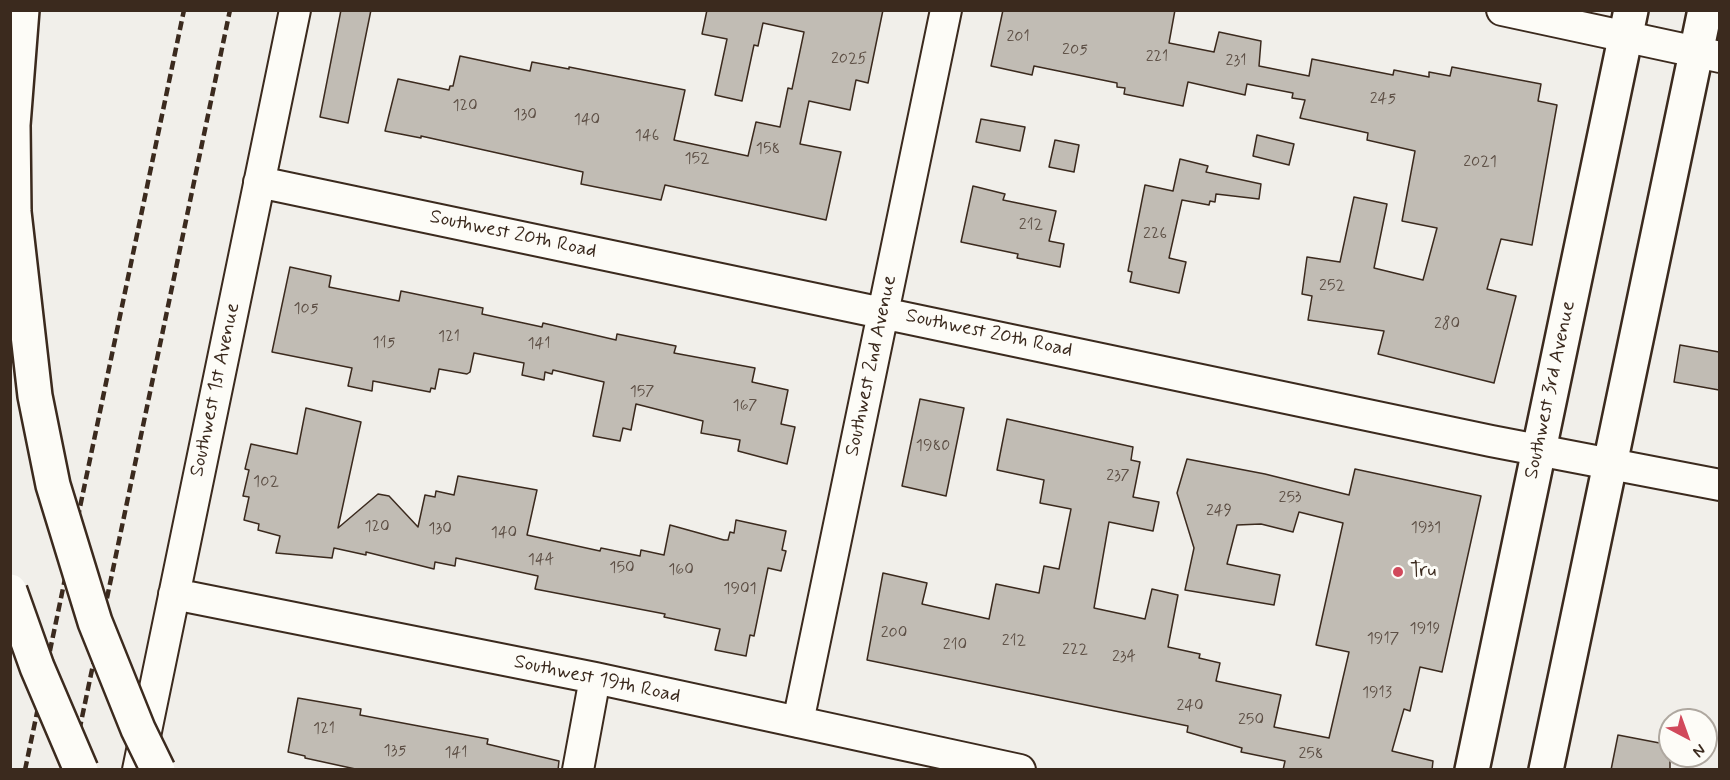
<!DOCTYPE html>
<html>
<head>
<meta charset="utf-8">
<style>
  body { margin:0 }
  #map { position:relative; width:1730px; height:780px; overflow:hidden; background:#f1efea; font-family:Mynerve,sans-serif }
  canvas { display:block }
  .frame { position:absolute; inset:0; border:12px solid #3b2a1e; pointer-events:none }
  .north { position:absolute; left:1658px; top:708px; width:60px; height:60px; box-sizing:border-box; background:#fdfcf7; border:2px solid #afa8a0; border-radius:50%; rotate:139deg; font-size:16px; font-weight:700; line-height:24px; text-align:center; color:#3b2a1e }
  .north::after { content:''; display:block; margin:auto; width:21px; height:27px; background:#d1495b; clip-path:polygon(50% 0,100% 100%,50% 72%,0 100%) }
</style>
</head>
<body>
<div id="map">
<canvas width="1730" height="780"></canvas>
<div class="frame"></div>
<div class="north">N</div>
</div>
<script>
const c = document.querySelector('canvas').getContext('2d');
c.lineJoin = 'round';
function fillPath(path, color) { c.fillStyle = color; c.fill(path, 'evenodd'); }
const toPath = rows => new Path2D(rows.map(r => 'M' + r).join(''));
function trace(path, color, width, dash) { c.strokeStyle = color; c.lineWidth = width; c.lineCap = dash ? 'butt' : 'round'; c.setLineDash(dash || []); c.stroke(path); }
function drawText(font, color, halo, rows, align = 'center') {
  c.font = font + ' Mynerve,sans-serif'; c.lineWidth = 6; c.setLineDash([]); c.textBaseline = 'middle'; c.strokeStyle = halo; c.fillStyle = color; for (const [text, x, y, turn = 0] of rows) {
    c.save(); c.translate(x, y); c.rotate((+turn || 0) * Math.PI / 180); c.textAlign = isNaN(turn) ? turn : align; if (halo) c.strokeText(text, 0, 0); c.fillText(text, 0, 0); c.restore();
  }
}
const building = toPath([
  [341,10,371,10,348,123,320,117,341,10],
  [707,10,883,10,868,83,856,80,850,110,809,101,800,144,841,152,826,220,665,185,661,200,581,184,583,172,421,136,421,138,385,131,398,79,449,90,450,86,453,86,460,56,530,71,532,62,569,69,569,67,685,90,674,140,748,156,756,122,780,127,788,88,792,89,804,32,763,23,758,46,754,45,742,101,715,95,727,39,702,34,707,10],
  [1003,10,1175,10,1169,43,1214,52,1219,32,1261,41,1259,66,1309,76,1312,59,1393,75,1394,70,1429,77,1429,72,1450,76,1452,67,1541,84,1538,101,1557,105,1532,245,1501,239,1487,289,1516,296,1494,383,1378,354,1384,331,1308,320,1312,296,1302,294,1307,257,1340,262,1354,197,1387,204,1374,268,1423,280,1437,228,1402,221,1415,151,1367,140,1368,133,1300,118,1305,100,1292,98,1293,93,1247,84,1245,95,1188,82,1183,106,1124,94,1125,88,1117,87,1117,83,1034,66,1032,75,991,66,1003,10],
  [981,119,1025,127,1020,151,976,142,981,119],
  [1257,135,1294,144,1289,165,1253,156,1257,135],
  [1055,140,1079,145,1074,172,1049,167,1055,140],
  [1180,159,1208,166,1206,172,1261,184,1259,199,1216,194,1215,202,1210,201,1209,205,1182,200,1169,258,1186,262,1179,293,1130,282,1132,272,1128,271,1145,185,1173,191,1180,159],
  [973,186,1005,194,1003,200,1056,211,1049,241,1064,244,1060,267,1017,258,1018,254,961,242,973,186],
  [290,267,331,276,329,287,399,301,401,291,483,308,482,314,542,327,543,323,616,340,617,334,676,346,674,353,755,368,752,382,788,390,781,424,795,427,787,464,738,451,740,440,701,433,703,421,636,404,631,430,623,428,620,441,593,436,604,382,553,370,552,374,545,372,544,380,522,375,524,363,474,353,470,372,467,374,439,369,435,389,431,388,430,392,373,381,372,391,348,386,352,368,272,352,290,267],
  [1680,345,1719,352,1719,390,1674,382,1680,345],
  [920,399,964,408,946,496,902,486,920,399],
  [306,408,361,422,338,528,378,494,389,496,418,527,425,495,435,497,436,491,454,495,458,476,537,490,527,535,600,551,601,548,640,556,641,550,664,555,670,525,724,540,728,540,730,532,734,533,736,520,786,531,782,550,786,551,781,571,768,568,754,636,750,635,746,656,715,650,720,629,664,617,665,614,535,589,538,576,456,558,455,566,435,562,434,569,366,552,366,555,334,548,332,558,276,553,280,536,258,530,259,524,244,520,249,497,243,496,249,470,245,469,251,444,297,454,306,408],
  [1007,419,1133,447,1131,460,1140,462,1133,497,1159,502,1153,531,1109,522,1094,608,1145,619,1152,589,1178,595,1168,647,1200,654,1199,658,1220,663,1216,681,1281,695,1274,727,1329,738,1349,652,1316,645,1343,523,1299,512,1293,532,1261,524,1237,525,1227,564,1280,575,1274,605,1185,590,1194,548,1177,493,1187,459,1265,474,1349,495,1355,469,1481,496,1442,672,1420,667,1410,711,1404,709,1392,751,1433,761,1432,770,1283,770,1285,761,1241,752,1242,748,1187,732,1188,726,867,660,883,573,927,583,922,604,989,619,996,584,1039,593,1044,566,1059,569,1071,509,1040,503,1044,480,997,470,1007,419],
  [298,698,361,709,360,715,488,739,487,744,559,761,558,770,360,770,305,758,305,756,288,752,298,698],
  [1618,735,1670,745,1670,770,1611,770,1618,735]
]);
fillPath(building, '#c1bcb4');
trace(building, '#3b2a1e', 1.5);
const minor = toPath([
  [1502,10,1720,57],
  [259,182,1491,441,1720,485],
  [174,594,595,678,1020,770],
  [798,722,946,10],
  [138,770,295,10],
  [578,770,595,678]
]);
const major = toPath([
  [1472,770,1631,10],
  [1546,770,1705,10]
]);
const highway = toPath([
  [14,212,13,125,22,10]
]);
trace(minor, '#3b2a1e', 34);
trace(major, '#3b2a1e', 38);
trace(highway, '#3b2a1e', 38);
trace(minor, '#fdfcf7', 30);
trace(major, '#fdfcf7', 33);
trace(highway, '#fdfcf7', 33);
trace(toPath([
  [25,770,184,10],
  [71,770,230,10]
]), '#3b2a1e', 4.5, [9, 4.5]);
const highwayBridge = toPath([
  [14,212,35,396,53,485,95,622,138,729,158,770],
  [10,591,37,667,81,770]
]);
trace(highwayBridge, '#3b2a1e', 38, []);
trace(highwayBridge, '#fdfcf7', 33);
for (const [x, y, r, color] of [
  [1398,572,6,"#d1495b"]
]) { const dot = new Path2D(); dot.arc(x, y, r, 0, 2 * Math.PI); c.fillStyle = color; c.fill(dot); trace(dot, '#fdfcf7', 2); }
drawText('16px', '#5c4e44', null, [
  ["201",1018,38],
  ["205",1075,51],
  ["221",1157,58],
  ["2025",849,60],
  ["231",1236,62],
  ["245",1383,100],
  ["120",465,107],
  ["130",525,116],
  ["140",587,121],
  ["146",647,137],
  ["158",768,150],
  ["152",697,160],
  ["2021",1480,163],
  ["212",1031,226],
  ["226",1155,235],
  ["252",1332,287],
  ["105",306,310],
  ["280",1447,325],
  ["121",449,338],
  ["115",384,344],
  ["141",539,345],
  ["157",642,393],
  ["167",745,407],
  ["1980",933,447],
  ["237",1118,477],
  ["102",266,483],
  ["253",1290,499],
  ["249",1219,512],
  ["120",377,528],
  ["1931",1426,529],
  ["130",440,530],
  ["140",504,534],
  ["144",541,561],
  ["150",622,569],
  ["160",681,571],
  ["1901",740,590],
  ["1919",1425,630],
  ["200",894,634],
  ["1917",1383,640],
  ["212",1014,642],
  ["210",955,646],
  ["222",1075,651],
  ["234",1124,658],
  ["1913",1377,694],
  ["240",1190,707],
  ["250",1251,721],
  ["121",324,730],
  ["135",395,752],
  ["141",456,754],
  ["258",1311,755]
]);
drawText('20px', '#3b2a1e', '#fdfcf7', [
  ["Southwest 20th Road",513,235,12],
  ["Southwest 20th Road",989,334,12],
  ["Southwest 2nd Avenue",872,366,-78],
  ["Southwest 1st Avenue",216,390,-78],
  ["Southwest 3rd Avenue",1551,390,-78],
  ["Southwest 19th Road",597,680,12]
]);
drawText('20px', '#3b2a1e', '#fdfcf7', [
  ["Tru",1410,572]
], 'left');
</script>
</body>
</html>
